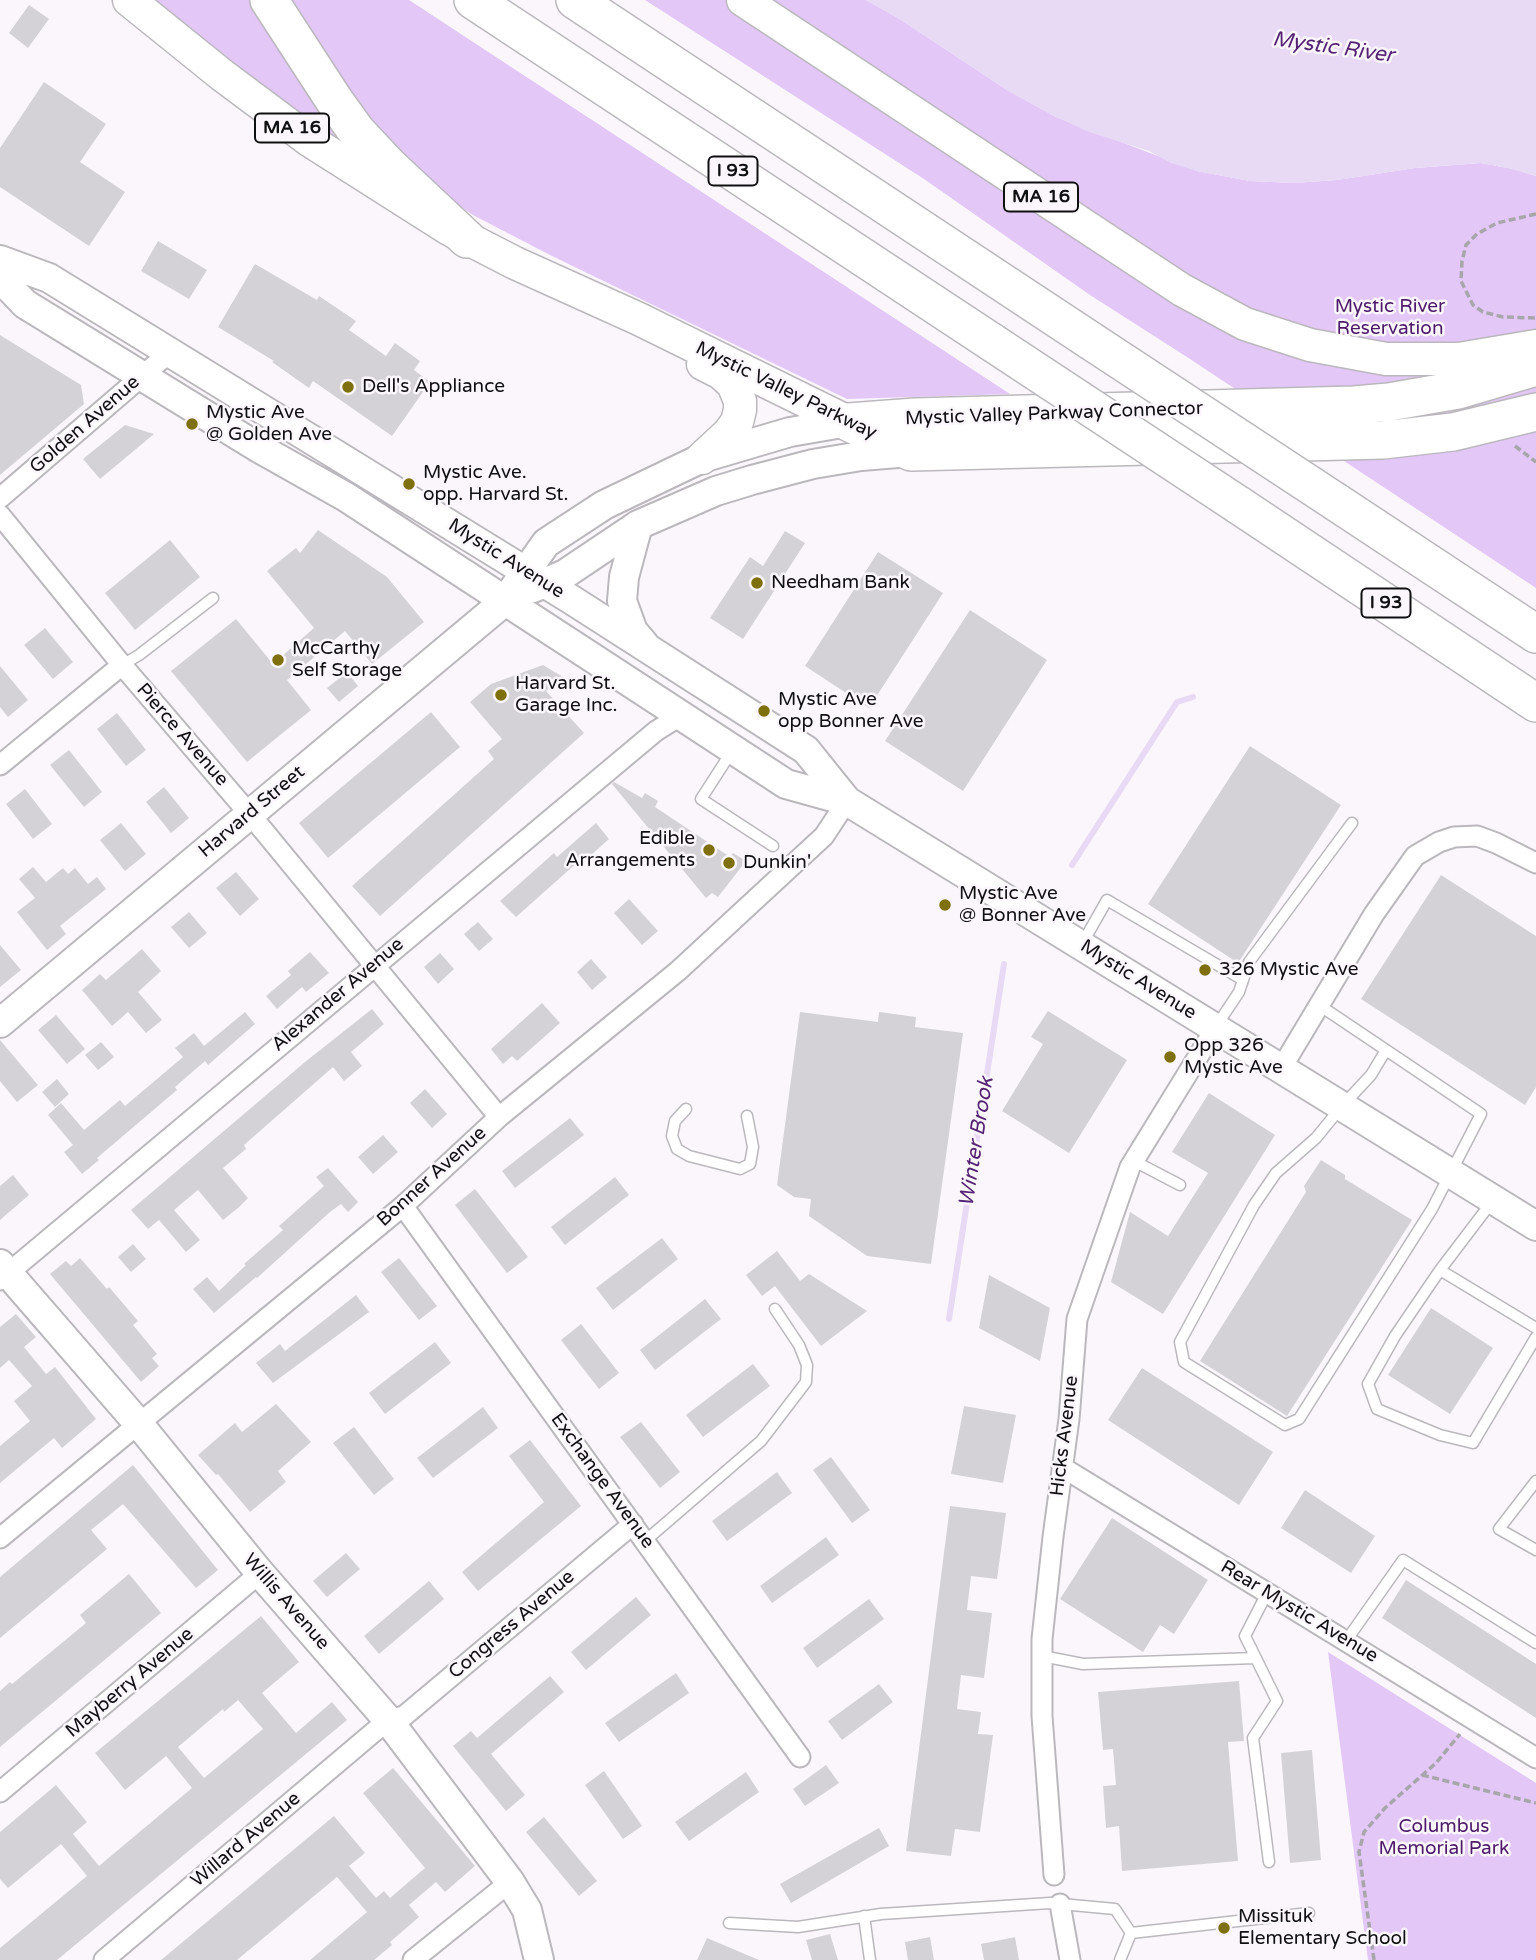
<!DOCTYPE html>
<html>
<head>
<meta charset="utf-8">
<style>
  body { margin:0 }
  canvas { display:block; background:#faf6fc }
</style>
</head>
<body>
<canvas width="1536" height="1960"></canvas>
<script>
const c = document.querySelector('canvas').getContext('2d');
c.lineJoin = 'round';
function fillPath(path, color) { c.fillStyle = color; c.fill(path, 'evenodd'); }
const toPath = rows => new Path2D(rows.map(r => 'M' + r).join(''));
function trace(path, color, width, dash) { c.strokeStyle = color; c.lineWidth = width; c.lineCap = dash ? 'butt' : 'round'; c.setLineDash(dash || []); c.stroke(path); }
function drawText(font, color, halo, rows, align = 'center') {
  c.font = font + ' "Varela Round",sans-serif'; c.lineWidth = 5; c.setLineDash([]); c.textBaseline = 'middle'; c.strokeStyle = halo; c.fillStyle = color; for (const [text, x, y, turn = 0] of rows) {
    c.save(); c.translate(x, y); c.rotate((+turn || 0) * Math.PI / 180); c.textAlign = isNaN(turn) ? turn : align; if (halo) c.strokeText(text, 0, 0); c.fillText(text, 0, 0); c.restore();
  }
}
fillPath(toPath([
  [152,0,409,0,1010,394,847,399,550,255,473,215,420,179,356,152,254,81],
  [645,0,866,0,898,18,1007,90,1056,117,1197,171,1250,181,1294,183,1337,180,1415,168,1481,163,1513,169,1536,176,1536,588,1187,357,1090,295,924,179],
  [1328,1652,1536,1783,1536,1960,1368,1960]
]), '#e2c7f7');
fillPath(toPath([
  [866,0,1536,0,1536,176,1513,169,1481,163,1415,168,1337,180,1294,183,1250,181,1197,171,1171,163,1149,151,1089,132,1056,117,1007,90,898,18]
]), '#e8d9f5');
trace(toPath([
  [1072,865,1177,702,1193,697],
  [949,1319,1004,964]
]), '#e8d9f5', 6);
fillPath(toPath([
  [29,5,49,19,28,48,9,33],
  [44,82,106,124,80,162,125,192,89,246,0,187,0,148],
  [158,241,207,270,189,299,141,271],
  [255,264,317,300,319,296,356,321,349,330,386,356,395,343,420,361,414,370,430,382,392,436,313,381,309,388,272,362,274,361,218,327],
  [0,335,81,385,84,404,0,475],
  [125,425,154,434,100,479,83,459],
  [318,530,387,577,424,622,372,664,345,631,287,680,311,710,247,762,171,671,236,619,273,664,314,628,267,571,296,548,300,553],
  [785,531,805,543,743,639,710,618,750,557,763,566],
  [170,540,200,577,135,630,105,593],
  [878,552,943,593,869,708,805,666],
  [970,610,1047,660,963,791,885,741],
  [45,628,73,662,53,679,24,645],
  [543,665,563,677,546,691,584,733,380,916,352,886,494,759,488,751,502,739,470,702,491,684],
  [0,666,28,700,8,717,0,707],
  [347,672,358,686,339,702,327,688],
  [431,712,460,747,328,858,299,823],
  [117,713,146,750,126,766,97,729],
  [1250,746,1341,805,1238,963,1148,904],
  [69,750,102,792,84,807,50,765],
  [614,782,642,798,645,793,658,801,655,807,730,857,733,853,746,861,718,897,712,893,706,898,612,784],
  [164,787,189,818,171,833,146,802],
  [25,789,52,824,33,839,6,804],
  [121,823,146,854,125,871,100,840],
  [596,823,609,839,590,856,588,853,516,917,500,901,554,853,557,857],
  [33,867,46,882,63,868,68,874,75,868,88,884,97,877,106,889,60,926,66,934,47,950,17,912,35,898,19,879],
  [236,872,259,899,240,916,216,888],
  [1441,875,1536,936,1536,1087,1525,1105,1361,999],
  [629,899,658,931,642,945,614,913],
  [189,912,207,933,189,948,171,927],
  [478,922,493,939,479,951,464,934],
  [0,945,21,970,0,987],
  [142,949,161,971,138,992,162,1020,146,1033,128,1012,112,1026,82,990,100,974,106,980],
  [310,952,329,973,306,992,302,987,277,1009,266,996,291,975,288,971],
  [440,953,454,969,438,984,424,967],
  [591,959,607,977,592,990,577,972],
  [542,1003,560,1023,517,1061,512,1056,503,1064,491,1049],
  [372,1009,384,1024,351,1052,362,1066,344,1081,333,1067,244,1145,246,1149,223,1168,248,1198,238,1208,223,1220,198,1190,174,1210,200,1240,186,1252,159,1220,148,1229,131,1210,305,1062],
  [1048,1011,1127,1060,1069,1153,1002,1111,1043,1044,1031,1037],
  [245,1012,255,1024,208,1065,205,1061,175,1087,177,1090,97,1158,99,1160,82,1174,64,1152,73,1145,48,1115,61,1103,84,1130,120,1100,125,1106,183,1057,175,1048,194,1033,204,1046],
  [800,1012,878,1022,879,1012,916,1017,915,1027,963,1033,931,1264,867,1256,809,1216,811,1199,794,1197,777,1185],
  [56,1015,85,1049,67,1064,38,1030],
  [0,1040,38,1085,17,1102,0,1081],
  [101,1042,114,1057,98,1070,85,1055],
  [57,1079,69,1094,55,1107,42,1092],
  [425,1089,447,1114,432,1128,410,1103],
  [1209,1093,1275,1135,1163,1314,1111,1282,1130,1212,1168,1236,1208,1173,1172,1152],
  [570,1118,584,1135,515,1188,502,1171],
  [383,1135,398,1152,373,1174,358,1157],
  [1321,1160,1345,1175,1345,1179,1412,1220,1287,1416,1200,1361,1306,1192,1304,1186],
  [328,1168,358,1202,348,1212,341,1204,330,1212,257,1278,256,1277,214,1313,193,1289,207,1277,219,1291,246,1265,244,1264,283,1230,279,1226,324,1186,316,1177],
  [13,1175,29,1195,0,1220,0,1186],
  [615,1177,629,1195,565,1245,551,1227],
  [475,1189,528,1257,507,1273,455,1205],
  [662,1238,678,1259,613,1310,596,1288],
  [133,1244,146,1259,131,1272,118,1257],
  [777,1251,800,1281,809,1274,867,1311,821,1346,775,1286,762,1296,746,1275],
  [80,1258,107,1289,109,1287,138,1321,133,1325,157,1354,152,1358,159,1366,141,1382,50,1274,66,1261,71,1266],
  [399,1258,437,1306,419,1320,381,1272],
  [989,1275,1050,1308,1040,1361,979,1328],
  [356,1295,369,1312,273,1383,256,1363,280,1344,285,1351],
  [705,1299,721,1319,655,1370,640,1350],
  [1431,1308,1493,1348,1450,1414,1388,1375],
  [16,1314,36,1337,24,1347,46,1374,55,1367,96,1419,62,1448,54,1438,0,1483,0,1446,30,1421,14,1401,32,1386,9,1360,0,1368,0,1327],
  [581,1324,619,1373,599,1389,561,1340],
  [435,1342,451,1363,385,1414,369,1393],
  [753,1364,770,1386,703,1437,686,1415],
  [1142,1368,1273,1452,1239,1505,1108,1420],
  [276,1404,311,1442,278,1471,286,1482,250,1512,218,1474,216,1475,198,1455,235,1423,242,1432],
  [964,1406,1016,1415,1003,1483,951,1474],
  [483,1407,498,1428,433,1478,417,1458],
  [641,1422,680,1472,660,1488,620,1437],
  [354,1427,394,1479,374,1495,333,1443],
  [530,1440,581,1506,478,1591,462,1572,544,1502,509,1456],
  [831,1457,870,1510,852,1523,813,1470],
  [133,1465,218,1570,196,1588,123,1504,91,1530,107,1549,0,1638,0,1577],
  [777,1472,792,1493,727,1541,712,1521],
  [1305,1490,1375,1536,1351,1573,1281,1528],
  [950,1506,1006,1513,997,1579,971,1576,967,1610,992,1613,984,1678,961,1675,957,1709,981,1712,978,1734,993,1735,980,1832,955,1829,951,1856,906,1851],
  [1112,1518,1208,1580,1174,1634,1160,1625,1143,1652,1060,1599],
  [826,1537,839,1555,772,1603,760,1586],
  [346,1553,360,1569,327,1597,313,1581],
  [129,1574,161,1613,0,1747,0,1691,10,1682,12,1684,86,1623,80,1615],
  [1406,1580,1536,1664,1536,1718,1382,1618],
  [429,1581,444,1599,379,1654,364,1636],
  [636,1597,651,1615,586,1670,571,1652],
  [869,1599,884,1619,817,1668,803,1648],
  [261,1616,299,1662,262,1693,296,1733,332,1702,347,1720,57,1960,0,1960,0,1948,87,1876,61,1844,8,1888,0,1879,0,1832,56,1785,87,1822,73,1834,99,1866,192,1788,166,1756,125,1790,95,1753],
  [238,1700,263,1729,204,1778,178,1747,223,1709,224,1712],
  [676,1673,689,1693,619,1742,605,1723],
  [550,1676,564,1692,491,1754,525,1795,506,1811,453,1746,471,1731,477,1738],
  [1239,1681,1244,1741,1228,1742,1238,1861,1122,1871,1119,1826,1106,1828,1103,1786,1116,1785,1113,1749,1103,1750,1098,1692],
  [879,1684,893,1702,842,1740,828,1721],
  [1312,1750,1321,1860,1290,1863,1281,1753],
  [826,1765,839,1783,805,1806,793,1789],
  [393,1768,475,1866,445,1892,436,1882,409,1905,419,1917,390,1942,392,1945,374,1960,310,1960,367,1912,337,1877,237,1960,161,1960,334,1816,365,1853,349,1866,376,1898,384,1891,390,1898,425,1868,363,1793],
  [604,1771,642,1826,623,1839,585,1785],
  [746,1772,759,1792,689,1841,675,1822],
  [544,1817,597,1881,579,1896,526,1832],
  [879,1828,889,1846,791,1903,780,1884],
  [830,1934,838,1960,812,1960,806,1940],
  [930,1937,934,1960,908,1960,905,1942],
  [1015,1937,1019,1960,984,1960,981,1944],
  [707,1938,759,1960,697,1960]
]), '#d5d2d7');
const lane = toPath([
  [122,665,139,655,213,598],
  [732,751,701,799,773,846],
  [1082,944,1107,900,1243,980],
  [1319,1005,1386,1050,1481,1114,1432,1209,1299,1419,1285,1425,1184,1362,1180,1342,1254,1205,1276,1173,1316,1138,1343,1105,1371,1075,1386,1050],
  [1217,1025,1239,992,1249,962,1352,823],
  [686,1109,675,1121,672,1136,677,1149,689,1156,740,1169,750,1164,753,1147,747,1116],
  [1134,1161,1180,1185],
  [1491,1203,1440,1270,1395,1336,1368,1384,1377,1409,1440,1435,1473,1443,1536,1337],
  [1440,1270,1536,1328],
  [1536,1481,1499,1529,1536,1550],
  [645,1541,761,1441,806,1382,807,1365,799,1345,775,1309],
  [1267,1593,1245,1636,1277,1701,1253,1738,1269,1862],
  [1346,1641,1403,1560,1536,1643],
  [1042,1656,1083,1664,1255,1658],
  [864,1916,870,1960],
  [729,1923,798,1927,881,1914,1050,1903,1115,1909,1131,1933],
  [1131,1933,1309,1913],
  [1120,1960,1131,1933]
]);
const street = toPath([
  [0,498,169,353],
  [0,515,122,665,263,830,499,1117],
  [0,765,122,665],
  [1282,1067,1374,914,1415,856,1439,842,1454,837,1477,836,1496,843,1536,863],
  [403,1206,800,1757],
  [0,1280,656,731,680,716],
  [1062,1467,1536,1758],
  [0,1538,403,1206,499,1117,678,971,824,836,847,801],
  [0,1792,260,1573],
  [1054,1875,1042,1716,1042,1639,1053,1537,1069,1419,1077,1319,1130,1167,1215,1029],
  [1060,1904,1070,1960],
  [104,1960,388,1720,404,1716,633,1524],
  [413,1960,510,1882]
]);
const secondary = toPath([
  [0,260,49,278,572,600,806,750,847,801],
  [0,278,25,304,259,448,346,497,786,784,847,801,1536,1226],
  [638,525,624,577,622,601,633,631,644,644],
  [533,588,565,574,638,525,716,491,752,480,813,464,861,456,910,452],
  [0,1023,505,601,546,543,604,505,702,458,790,432,848,422],
  [0,1264,138,1423,260,1573,388,1720,510,1882,527,1910,539,1960]
]);
const primary = toPath([
  [129,0,222,75,309,140,449,229,515,263,639,319,848,422],
  [743,0,1182,290,1245,324,1310,345,1386,359,1459,359,1536,346],
  [702,458,729,433,737,422,740,410,740,401,733,384,721,373,703,364]
]);
const highway = toPath([
  [269,0,334,100,357,132,388,165,467,239],
  [473,0,993,343],
  [575,0,1091,341],
  [848,422,911,452,1383,440,1453,432,1536,412],
  [849,422,915,417,1354,405,1389,402,1458,390,1536,367],
  [1336,502,1536,634],
  [1237,504,1536,703]
]);
trace(lane, '#bbb8bd', 13);
trace(street, '#bbb8bd', 23);
trace(secondary, '#bbb8bd', 32);
trace(primary, '#bbb8bd', 35);
trace(highway, '#bbb8bd', 40);
trace(toPath([
  [1536,214,1497,223,1477,234,1466,245,1462,261,1461,281,1473,305,1483,312,1503,317,1536,318],
  [1515,446,1536,462],
  [1422,1775,1536,1803],
  [1374,1960,1359,1852,1364,1832,1385,1808,1436,1763,1460,1734]
]), '#a9a6ab', 3.5, [7, 3.5]);
trace(lane, '#fff', 10);
trace(street, '#fff', 19);
trace(secondary, '#fff', 28);
trace(primary, '#fff', 32);
trace(highway, '#fff', 37);
const highwayBridge = toPath([
  [1091,341,1336,502],
  [993,343,1237,504]
]);
trace(highwayBridge, '#bbb8bd', 40, []);
trace(highwayBridge, '#fff', 37);
for (const [x, y, r, color] of [
  [348,387,7,"#7e700e"],
  [192,424,7,"#7e700e"],
  [409,484,7,"#7e700e"],
  [757,583,7,"#7e700e"],
  [278,660,7,"#7e700e"],
  [501,695,7,"#7e700e"],
  [764,711,7,"#7e700e"],
  [709,850,7,"#7e700e"],
  [729,863,7,"#7e700e"],
  [945,905,7,"#7e700e"],
  [1205,970,7,"#7e700e"],
  [1170,1057,7,"#7e700e"],
  [1224,1928,7,"#7e700e"]
]) { const dot = new Path2D(); dot.arc(x, y, r, 0, 2 * Math.PI); c.fillStyle = color; c.fill(dot); trace(dot, '#faf6fc', 2.5); }
for (const [x, y, w] of [
  [292,128,74],
  [733,171,49],
  [1041,197,74],
  [1386,603,49]
]) { const box = new Path2D(); box.roundRect(x - w / 2, y - 14.5, w, 29, 5); c.fillStyle = '#faf6fc'; c.fill(box); trace(box, '#100f11', 2); }
drawText('bold 18px', '#100f11', null, [
  ["MA 16",292,128],
  ["I 93",733,171],
  ["MA 16",1041,197],
  ["I 93",1386,603]
]);
drawText('19px', '#4c1a69', '#faf6fc', [
  ["Mystic River",1390,307],
  ["Reservation",1390,329],
  ["Columbus",1444,1827],
  ["Memorial Park",1444,1849]
]);
drawText('19px', '#100f11', '#faf6fc', [
  ["Dell's Appliance",362,387],
  ["Mystic Ave",206,413],
  ["@ Golden Ave",206,435],
  ["Mystic Ave.",423,473],
  ["opp. Harvard St.",423,495],
  ["Needham Bank",771,583],
  ["McCarthy",292,649],
  ["Self Storage",292,671],
  ["Harvard St.",515,684],
  ["Garage Inc.",515,706],
  ["Mystic Ave",778,700],
  ["opp Bonner Ave",778,722],
  ["Edible",695,839,"right"],
  ["Arrangements",695,861,"right"],
  ["Dunkin'",743,863],
  ["Mystic Ave",959,894],
  ["@ Bonner Ave",959,916],
  ["326 Mystic Ave",1219,970],
  ["Opp 326",1184,1046],
  ["Mystic Ave",1184,1068],
  ["Missituk",1238,1917],
  ["Elementary School",1238,1939]
], 'left');
drawText('19px', '#100f11', '#faf6fc', [
  ["Mystic Valley Parkway",786,391,26],
  ["Mystic Valley Parkway Connector",1054,414,-2],
  ["Golden Avenue",85,425,-41],
  ["Mystic Avenue",506,559,32],
  ["Pierce Avenue",182,735,49],
  ["Harvard Street",252,812,-40],
  ["Mystic Avenue",1138,980,32],
  ["Alexander Avenue",338,995,-40],
  ["Bonner Avenue",432,1177,-42],
  ["Hicks Avenue",1065,1436,-83],
  ["Exchange Avenue",602,1481,54],
  ["Willis Avenue",286,1602,49],
  ["Rear Mystic Avenue",1299,1612,31],
  ["Congress Avenue",512,1625,-40],
  ["Mayberry Avenue",130,1683,-40],
  ["Willard Avenue",246,1840,-40]
]);
drawText('italic 21px', '#542372', '#faf6fc', [
  ["Mystic River",1333,48,8],
  ["Winter Brook",977,1142,-81]
]);
</script>
</body>
</html>
